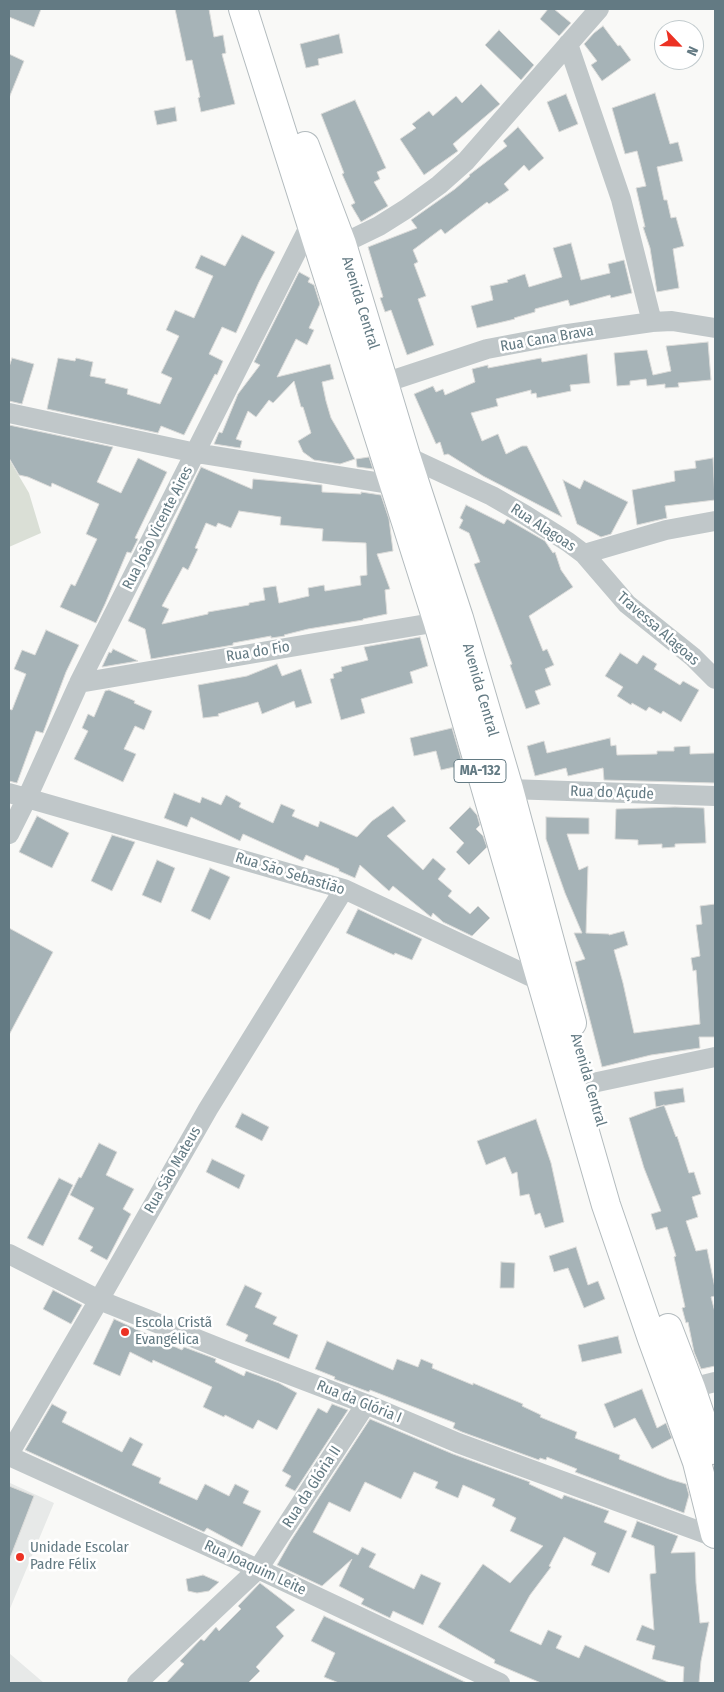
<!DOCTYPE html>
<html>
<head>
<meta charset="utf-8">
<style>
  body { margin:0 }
  #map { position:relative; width:724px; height:1692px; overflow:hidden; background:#f9f9f7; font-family:"Fira Sans Condensed",sans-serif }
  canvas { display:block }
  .frame { position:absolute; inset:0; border:10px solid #637a83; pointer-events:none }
  .north { position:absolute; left:654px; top:20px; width:50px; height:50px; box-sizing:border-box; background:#fff; border:1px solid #c1cacd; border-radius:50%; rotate:114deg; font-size:14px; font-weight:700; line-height:20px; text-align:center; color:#637a83 }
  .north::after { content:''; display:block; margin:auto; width:18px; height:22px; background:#ec3224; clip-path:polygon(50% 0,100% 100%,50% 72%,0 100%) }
</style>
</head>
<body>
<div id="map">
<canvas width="724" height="1692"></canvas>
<div class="frame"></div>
<div class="north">N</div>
</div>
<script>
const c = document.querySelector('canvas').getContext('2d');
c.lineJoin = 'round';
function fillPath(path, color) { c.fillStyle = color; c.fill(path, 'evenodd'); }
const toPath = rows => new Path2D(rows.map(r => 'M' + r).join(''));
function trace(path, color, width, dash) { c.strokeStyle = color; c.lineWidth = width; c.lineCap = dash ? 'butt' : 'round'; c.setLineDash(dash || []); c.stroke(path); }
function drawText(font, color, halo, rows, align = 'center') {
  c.font = font + ' "Fira Sans Condensed",sans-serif'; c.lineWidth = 5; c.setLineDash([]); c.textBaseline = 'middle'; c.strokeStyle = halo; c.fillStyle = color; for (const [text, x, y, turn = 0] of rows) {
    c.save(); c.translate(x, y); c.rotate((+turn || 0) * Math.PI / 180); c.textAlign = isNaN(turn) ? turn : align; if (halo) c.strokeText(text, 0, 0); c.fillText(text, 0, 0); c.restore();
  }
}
fillPath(toPath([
  [10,1483,54,1503,9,1611,9,1486],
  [9,1653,44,1683,9,1683]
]), '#e7e9e8');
fillPath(toPath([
  [9,459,29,493,41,533,9,547]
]), '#dadfd6');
const building = toPath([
  [9,9,41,9,34,27,9,17,9,9],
  [175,9,209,9,214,37,223,35,226,53,222,54,235,104,201,112,198,98,200,97,192,60,186,61,175,9],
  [548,9,554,9,571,23,559,36,540,19,548,9],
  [603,26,618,46,620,45,631,60,602,81,591,65,597,61,584,44,594,33,603,26],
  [499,30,534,65,521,80,485,45,499,30],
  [339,34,343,53,318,59,319,65,306,68,300,44,339,34],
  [9,54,24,61,9,98,9,54],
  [481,84,500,104,453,144,458,151,424,175,400,139,416,128,412,124,429,111,433,116,456,96,462,103,481,84],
  [655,93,670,144,678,142,683,161,657,167,664,200,667,200,671,218,676,217,684,246,673,249,679,288,657,292,650,248,643,227,645,227,636,188,646,186,637,151,625,154,612,108,655,93],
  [566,94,578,124,559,132,547,102,566,94],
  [355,100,386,168,377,172,380,179,374,182,388,206,361,222,351,205,355,203,342,174,344,173,321,114,355,100],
  [175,107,177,121,157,125,154,111,175,107],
  [518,127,544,158,529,171,524,165,504,184,509,190,489,204,487,202,445,234,441,229,413,250,418,262,414,264,426,296,418,299,434,345,407,355,391,310,385,312,380,298,383,297,368,247,417,228,411,220,455,189,470,176,469,175,507,146,503,141,518,127],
  [242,235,275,252,259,282,236,333,222,327,209,354,223,361,217,375,215,374,184,435,161,426,158,433,47,409,58,358,75,361,76,358,93,362,90,376,106,379,105,383,128,389,127,394,160,404,172,378,161,373,179,336,166,330,175,310,194,318,213,276,195,268,201,255,225,266,242,235],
  [571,243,581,280,610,273,608,264,624,260,632,293,611,298,610,295,570,306,568,300,535,309,535,312,514,318,515,319,477,328,471,306,493,300,490,286,508,282,507,280,525,274,529,287,562,277,553,248,571,243],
  [299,272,310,278,308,282,314,285,320,304,309,328,314,330,307,345,296,339,277,377,330,364,334,379,322,382,326,401,331,418,355,459,340,464,314,460,303,452,298,441,311,433,303,407,301,407,294,381,273,403,269,400,256,417,248,411,236,439,242,441,240,448,214,444,219,432,222,433,238,394,260,365,254,362,299,272],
  [708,342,711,380,678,383,679,387,665,388,665,384,647,386,646,379,630,381,630,385,617,386,614,353,647,350,653,375,671,371,666,346,708,342],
  [587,354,590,383,570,385,571,391,537,398,536,393,531,394,531,390,496,399,498,406,471,413,482,441,498,434,506,454,522,446,527,446,562,517,483,476,448,454,444,455,440,442,436,444,414,394,433,386,436,392,443,389,445,395,475,382,472,369,488,365,488,368,541,358,542,362,587,354],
  [12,358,34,364,22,404,9,401,9,367,12,358],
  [9,425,113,447,97,482,121,493,138,458,167,472,135,538,138,539,131,553,127,552,105,604,96,623,60,607,71,584,75,586,97,539,86,534,99,504,52,483,51,487,28,477,19,475,9,458,9,425],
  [369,457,373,469,357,467,356,459,369,457],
  [713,458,715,500,665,506,667,518,637,525,632,490,675,481,674,471,696,468,695,461,713,458],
  [201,467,252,489,253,479,322,485,322,492,361,494,361,492,381,495,389,519,393,551,377,554,390,589,385,590,387,614,363,619,363,620,308,629,284,635,285,636,271,638,271,636,233,643,233,645,151,659,145,629,128,621,201,467],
  [239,511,281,517,280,525,323,529,322,541,366,543,367,575,360,576,361,585,325,591,324,585,308,588,309,596,279,603,276,586,263,588,265,600,249,603,249,605,208,612,208,614,162,624,169,609,162,606,183,567,188,570,198,549,195,548,206,523,216,527,218,523,231,528,239,511],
  [563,480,580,489,584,480,628,502,611,534,601,537,577,524,563,480],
  [466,505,504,524,507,519,545,541,553,553,555,552,561,570,573,587,529,616,543,651,547,649,554,665,545,669,551,685,535,691,540,704,526,709,510,665,512,664,474,564,480,562,469,533,459,528,463,520,460,518,466,505],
  [46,630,79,645,66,672,43,733,36,731,17,783,9,781,9,709,12,710,26,674,14,669,22,650,35,655,46,630],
  [420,637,428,666,410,672,413,683,361,699,365,713,341,720,330,679,334,678,333,674,342,671,341,667,368,660,364,647,420,637],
  [113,649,138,661,102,667,109,652,111,653,113,649],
  [620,653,637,664,643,655,657,664,654,669,680,685,683,681,699,690,681,722,663,711,661,714,649,707,646,711,632,703,631,705,617,696,623,687,605,676,620,653],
  [277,664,282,676,301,669,312,703,296,708,294,701,262,714,258,702,218,714,219,716,203,718,198,685,247,676,277,664],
  [109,690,135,701,134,703,152,711,144,730,135,726,124,749,136,754,123,782,74,759,88,731,82,728,88,714,94,717,105,691,109,690],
  [452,728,463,765,441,770,436,751,414,756,410,738,452,728],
  [610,738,611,746,616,745,617,755,657,754,657,751,674,751,674,747,690,746,690,754,715,753,715,783,604,780,603,768,568,776,566,768,535,776,527,746,544,741,547,753,610,738],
  [174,793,200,803,202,797,221,805,226,795,241,803,239,807,273,823,281,804,295,810,292,816,318,827,320,821,357,837,372,821,393,806,406,821,387,836,423,870,433,858,446,869,438,879,452,891,448,896,470,914,478,906,490,918,472,936,443,922,433,913,431,917,393,886,389,891,360,865,355,878,339,871,339,869,306,855,303,861,243,834,240,841,191,817,187,827,164,818,174,793],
  [470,807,477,815,480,825,476,829,483,836,487,847,469,865,456,852,464,843,449,828,470,807],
  [675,807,704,808,706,843,675,844,675,847,662,848,662,844,638,845,638,840,615,839,616,809,675,807],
  [37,816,69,833,52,868,19,852,37,816],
  [546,817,589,818,589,834,567,834,579,870,588,866,586,933,609,934,609,935,624,931,628,945,614,950,623,983,634,1033,700,1024,696,970,693,971,691,958,700,956,696,925,702,924,700,906,715,904,715,1037,699,1037,700,1048,651,1055,602,1067,575,962,585,959,574,933,582,933,565,893,546,839,546,817],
  [112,835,135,842,112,891,91,881,112,835],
  [157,860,175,868,161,903,142,895,157,860],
  [210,868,230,877,210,920,191,911,210,868],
  [358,909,422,939,412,960,395,953,394,955,346,933,358,909],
  [9,928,53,952,9,1035,9,928],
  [683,1088,685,1102,656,1107,654,1092,683,1088],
  [664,1105,676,1137,677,1136,689,1173,694,1172,701,1194,692,1197,698,1217,686,1221,696,1251,707,1249,715,1288,715,1296,711,1297,715,1312,715,1366,701,1369,694,1352,688,1322,686,1323,682,1308,685,1307,674,1257,676,1256,667,1227,656,1230,651,1214,661,1211,644,1168,629,1118,664,1105],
  [242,1113,269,1127,262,1141,235,1127,242,1113],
  [536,1119,551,1163,564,1222,545,1228,540,1213,535,1215,529,1194,520,1196,517,1172,512,1174,505,1157,486,1165,477,1141,536,1119],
  [99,1143,117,1152,106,1175,134,1189,123,1209,131,1214,107,1260,90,1251,93,1247,78,1239,94,1208,70,1195,79,1177,81,1178,99,1143],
  [212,1159,245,1175,239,1189,206,1172,212,1159],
  [59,1178,73,1185,43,1246,27,1238,59,1178],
  [576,1247,588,1285,598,1281,605,1299,584,1308,568,1268,554,1272,549,1256,576,1247],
  [501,1262,515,1263,514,1288,500,1288,501,1262],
  [245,1285,262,1293,255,1307,277,1317,273,1324,298,1335,289,1359,245,1341,248,1335,226,1325,245,1285],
  [53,1290,82,1305,71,1324,43,1309,53,1290],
  [114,1319,182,1350,184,1347,216,1359,215,1362,244,1376,246,1371,279,1383,297,1393,277,1430,258,1420,253,1429,225,1415,224,1417,203,1407,212,1387,153,1360,152,1363,130,1352,120,1376,93,1364,114,1319],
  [618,1336,622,1353,582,1362,578,1345,618,1336],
  [327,1341,393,1370,397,1359,418,1367,421,1359,433,1364,432,1368,473,1385,473,1383,523,1404,522,1406,541,1415,540,1417,577,1432,575,1438,620,1455,619,1459,669,1479,686,1484,689,1495,684,1513,575,1472,577,1469,547,1457,546,1460,540,1458,539,1460,462,1432,453,1428,455,1423,370,1390,369,1392,334,1379,335,1377,315,1369,327,1341],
  [642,1389,657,1428,666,1423,672,1438,652,1449,635,1418,614,1428,604,1404,642,1389],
  [52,1404,67,1412,62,1422,122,1452,130,1437,143,1444,132,1465,161,1478,159,1483,197,1500,205,1484,229,1496,235,1484,249,1491,243,1503,261,1511,242,1547,207,1528,204,1532,25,1450,52,1404],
  [332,1404,348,1410,295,1491,285,1486,291,1476,282,1471,318,1408,327,1413,332,1404],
  [370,1419,453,1454,530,1482,529,1484,562,1499,564,1495,609,1511,604,1522,627,1531,609,1573,591,1565,596,1553,564,1537,549,1566,551,1567,530,1595,510,1631,541,1645,548,1630,562,1636,556,1648,579,1658,585,1645,670,1683,541,1683,494,1663,495,1660,438,1627,483,1564,510,1583,543,1546,510,1531,516,1518,492,1506,495,1499,463,1485,458,1498,435,1488,438,1482,414,1472,401,1499,365,1482,350,1512,329,1502,313,1532,358,1555,362,1547,376,1554,369,1567,414,1589,421,1574,441,1583,423,1625,393,1611,390,1618,361,1604,364,1599,339,1586,352,1559,322,1586,277,1565,290,1542,370,1419],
  [9,1486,34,1496,10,1558,9,1558,9,1486],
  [637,1521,678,1536,671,1553,695,1552,696,1583,700,1623,709,1622,701,1661,699,1683,683,1683,684,1667,652,1659,655,1646,636,1640,642,1625,654,1630,650,1578,650,1574,656,1573,654,1546,631,1537,637,1521],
  [203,1575,219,1582,209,1591,197,1593,188,1591,186,1579,203,1575],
  [260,1583,295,1610,276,1627,284,1636,256,1667,260,1671,248,1683,166,1683,184,1664,180,1661,201,1639,204,1641,216,1627,219,1631,241,1609,238,1606,260,1583],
  [324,1616,406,1654,467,1683,339,1683,324,1677,335,1653,311,1641,324,1616]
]);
fillPath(building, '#a6b3b7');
trace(building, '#dbdbd9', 1);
const primary = toPath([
  [243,9,438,623,606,1205,652,1339,697,1462,715,1534],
  [305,146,342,244,406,456,459,618,509,789,572,1023],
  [668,1328,691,1388,712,1450]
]);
trace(primary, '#b3bbbe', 30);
trace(toPath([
  [568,44,621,199,652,322],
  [342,244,379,226,406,209,439,185,466,161,599,9],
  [384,383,487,349,561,335,652,322,672,321,715,328],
  [9,413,196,453,395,485],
  [406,456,492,496,525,515,568,542,584,554,666,530,715,521],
  [584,554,627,604,693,657,715,679],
  [79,683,450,620],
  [509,789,715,796],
  [9,793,344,889,540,981],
  [9,834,27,798,79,683,311,223],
  [588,1084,715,1057],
  [9,1254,99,1300,227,1351,366,1404,458,1443,715,1537],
  [691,1388,715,1382],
  [9,1454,99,1300,208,1109,344,889],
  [9,1456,258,1569,500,1683],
  [137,1683,258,1569,366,1404]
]), '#c0c7c9', 20);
trace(primary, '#fff', 28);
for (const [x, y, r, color] of [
  [125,1332,5,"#ec3224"],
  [20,1557,5,"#ec3224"]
]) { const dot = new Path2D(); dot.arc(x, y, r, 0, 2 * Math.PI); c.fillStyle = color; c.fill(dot); trace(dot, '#fff', 2); }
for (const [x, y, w] of [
  [480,771,52]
]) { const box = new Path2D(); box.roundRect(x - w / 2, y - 11.5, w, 23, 4); c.fillStyle = '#fff'; c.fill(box); trace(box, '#637a83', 1); }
drawText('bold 14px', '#637a83', null, [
  ["MA-132",480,771]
]);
drawText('15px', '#637a83', '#fff', [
  ["Avenida Central",360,303,73],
  ["Rua Cana Brava",547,339,-10],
  ["Rua João Vicente Aires",158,528,-63],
  ["Rua Alagoas",543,528,33],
  ["Travessa Alagoas",658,629,41],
  ["Rua do Fio",258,652,-9],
  ["Avenida Central",480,690,74],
  ["Rua do Açude",612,793,2],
  ["Rua São Sebastião",290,874,17],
  ["Avenida Central",588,1080,74],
  ["Rua São Mateus",173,1170,-60],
  ["Rua da Glória I",359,1402,22],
  ["Rua da Glória II",312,1487,-57],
  ["Rua Joaquim Leite",255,1568,25]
]);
drawText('15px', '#637a83', '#fff', [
  ["Escola Cristã",135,1323],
  ["Evangélica",135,1340],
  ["Unidade Escolar",30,1548],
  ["Padre Félix",30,1565]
], 'left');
</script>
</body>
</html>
